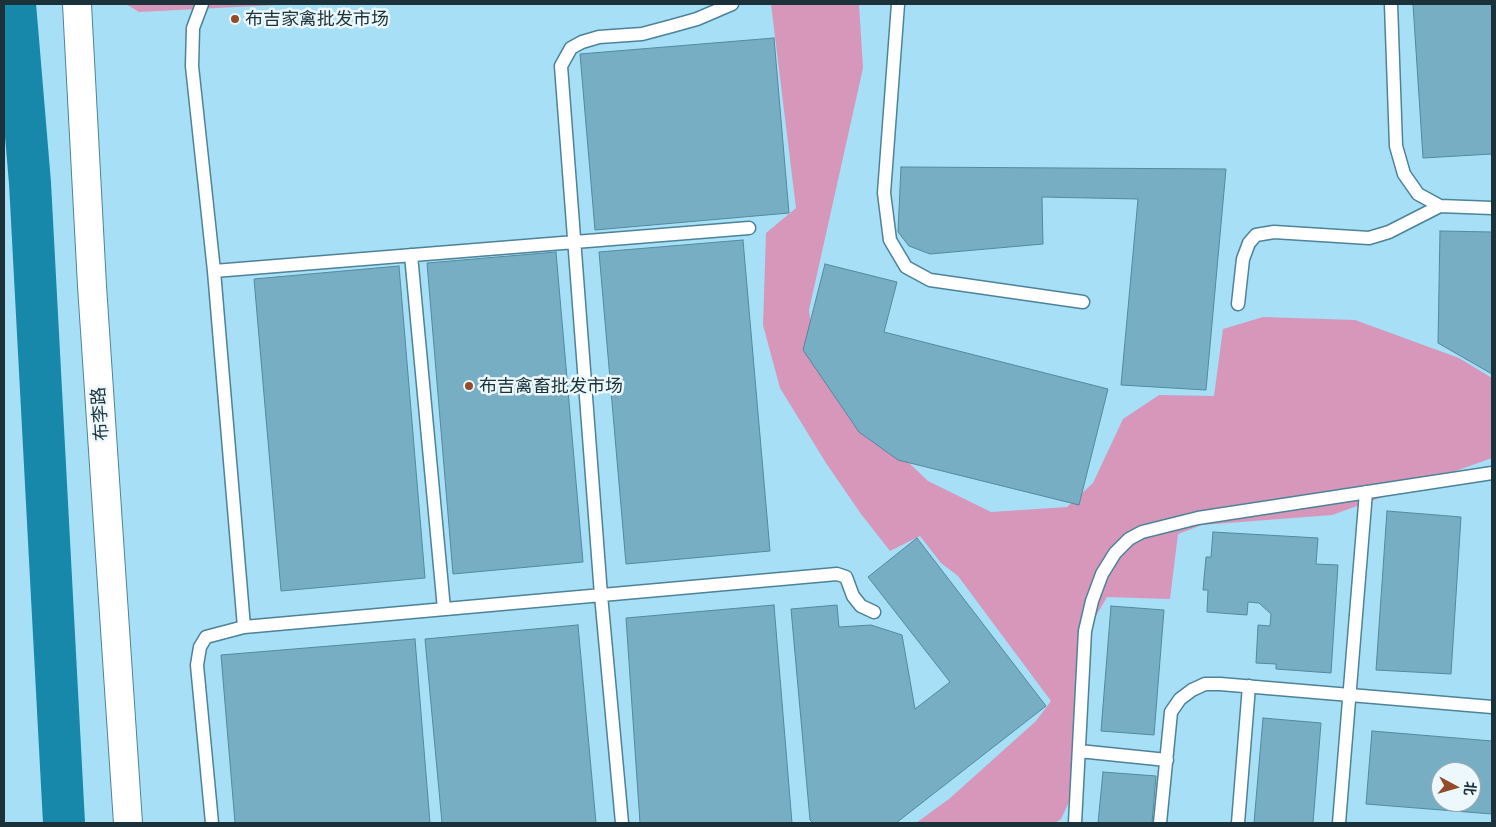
<!DOCTYPE html>
<html>
<head>
<meta charset="utf-8">
<style>
  body { margin:0 }
  #map { position:relative; width:1496px; height:827px; overflow:hidden; background:#a6dff6; font-family:Commissioner,"Noto Sans SC",sans-serif }
  canvas { display:block }
  .frame { position:absolute; inset:0; border:5px solid #1b323b; pointer-events:none }
  .north { position:absolute; left:1431px; top:762px; width:50px; height:50px; box-sizing:border-box; background:#edf8fc; border:1px solid #99a9af; border-radius:50%; rotate:96deg; font-size:14px; font-weight:700; line-height:20px; text-align:center; color:#1b323b }
  .north::after { content:''; display:block; margin:auto; width:18px; height:22px; background:#934b28; clip-path:polygon(50% 0,100% 100%,50% 72%,0 100%) }
</style>
</head>
<body>
<div id="map">
<canvas width="1496" height="827"></canvas>
<div class="frame"></div>
<div class="north">北</div>
</div>
<script>
const c = document.querySelector('canvas').getContext('2d');
c.lineJoin = 'round';
function fillPath(path, color) { c.fillStyle = color; c.fill(path, 'evenodd'); }
const toPath = rows => new Path2D(rows.map(r => 'M' + r).join(''));
function trace(path, color, width, dash) { c.strokeStyle = color; c.lineWidth = width; c.lineCap = dash ? 'butt' : 'round'; c.setLineDash(dash || []); c.stroke(path); }
function drawText(font, color, halo, rows, align = 'center') {
  c.font = font + ' Commissioner,"Noto Sans SC",sans-serif'; c.lineWidth = 5; c.setLineDash([]); c.textBaseline = 'middle'; c.strokeStyle = halo; c.fillStyle = color; for (const [text, x, y, turn = 0] of rows) {
    c.save(); c.translate(x, y); c.rotate((+turn || 0) * Math.PI / 180); c.textAlign = isNaN(turn) ? turn : align; if (halo) c.strokeText(text, 0, 0); c.fillText(text, 0, 0); c.restore();
  }
}
fillPath(toPath([
  [126,4,295,4,139,12],
  [771,4,859,4,863,68,809,310,815,358,866,422,928,481,991,512,1067,507,1093,483,1123,419,1159,395,1214,396,1223,329,1263,317,1355,320,1459,358,1492,378,1492,458,1332,515,1202,525,1178,534,1170,599,1107,597,1093,621,1082,774,1061,819,1055,823,916,823,949,799,1036,721,1051,701,958,576,941,563,920,536,890,551,861,514,826,463,780,388,763,325,766,233,796,208]
]), '#d797ba');
trace(toPath([
  [15,4,30,183,64,823]
]), '#1787aa', 42);
const building = toPath([
  [1413,4,1492,4,1492,154,1423,158,1413,4],
  [774,38,789,213,595,230,580,54,774,38],
  [901,167,1226,169,1206,390,1121,385,1138,199,1042,197,1043,244,930,254,909,246,898,232,901,167],
  [1440,231,1492,232,1492,374,1438,343,1440,231],
  [743,240,770,551,626,564,599,252,743,240],
  [556,252,583,562,453,574,427,263,556,252],
  [825,264,897,282,884,332,1108,389,1079,505,898,460,859,432,803,350,825,264],
  [399,266,425,578,281,591,254,279,399,266],
  [1387,511,1461,517,1451,674,1376,670,1387,511],
  [1213,532,1318,538,1316,564,1338,565,1331,673,1276,669,1276,664,1256,663,1258,625,1270,626,1271,614,1259,603,1248,602,1247,615,1207,612,1208,590,1203,590,1206,557,1211,557,1213,532],
  [917,538,1046,706,896,823,813,823,810,820,791,609,837,605,839,627,871,625,902,635,915,709,950,682,868,577,917,538],
  [774,605,792,823,640,823,626,618,774,605],
  [1111,606,1164,610,1154,735,1101,731,1111,606],
  [578,625,596,823,442,823,425,639,578,625],
  [415,639,430,823,235,823,221,655,415,639],
  [1263,718,1321,723,1313,823,1254,823,1263,718],
  [1372,731,1492,741,1492,814,1366,804,1372,731],
  [1441,772,1471,772,1471,802,1441,802,1441,772],
  [1103,772,1156,776,1152,823,1098,823,1103,772]
]);
fillPath(building, '#77aec4');
trace(building, '#53899e', 1);
const lane = toPath([
  [202,4,193,28,192,66,214,271,244,627,206,637,200,647,197,665,212,823],
  [898,4,884,193,890,240,906,267,930,280,1083,302],
  [1391,4,1396,146,1404,174,1418,194,1440,206,1492,208],
  [411,255,444,609],
  [214,271,749,228],
  [1238,304,1243,259,1249,243,1256,235,1274,232,1369,238,1389,232,1440,206],
  [244,627,837,574,846,577,853,596,861,606,874,612],
  [1079,751,1167,760],
  [622,823,601,595,561,66,571,48,582,42,599,37,642,34,672,26,697,19,732,4],
  [1075,823,1085,631,1092,601,1102,574,1115,553,1129,539,1142,532,1198,518,1492,473],
  [1160,823,1171,712,1180,699,1192,690,1205,684,1220,684,1492,707],
  [1238,823,1249,686],
  [1339,823,1366,492]
]);
const secondary = toPath([
  [77,4,92,286,128,823]
]);
trace(lane, '#4d8398', 15);
trace(secondary, '#4d8398', 30);
trace(lane, '#fff', 12);
trace(secondary, '#fff', 28);
for (const [x, y, r, color] of [
  [235,19,5,"#934b28"],
  [469,386,5,"#934b28"]
]) { const dot = new Path2D(); dot.arc(x, y, r, 0, 2 * Math.PI); c.fillStyle = color; c.fill(dot); trace(dot, '#edf8fc', 2); }
drawText('18px', '#1b323b', '#edf8fc', [
  ["布吉家禽批发市场",245,19],
  ["布吉禽畜批发市场",479,386]
], 'left');
drawText('18px', '#1b323b', '#edf8fc', [
  ["布李路",100,414,-94]
]);
</script>
</body>
</html>
